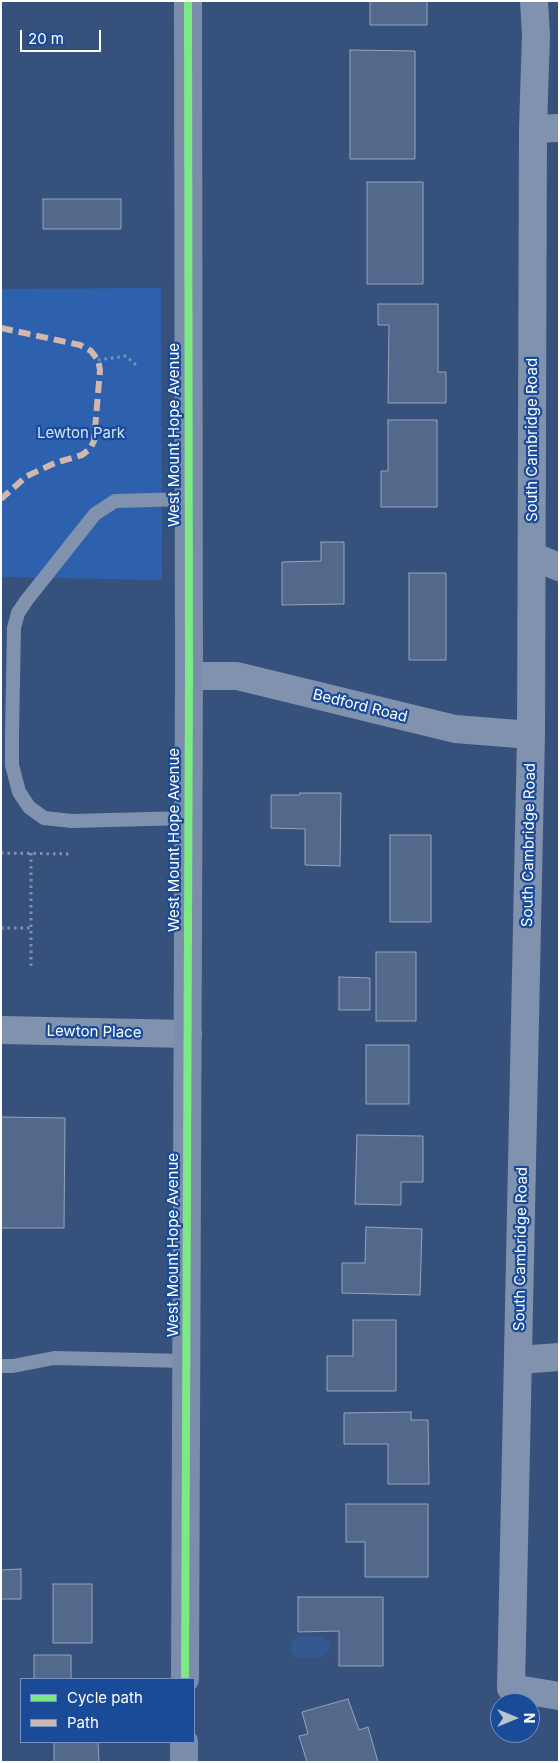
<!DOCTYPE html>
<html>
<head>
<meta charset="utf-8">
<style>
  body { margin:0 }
  #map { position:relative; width:560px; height:1763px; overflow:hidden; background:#36517c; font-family:Inter,sans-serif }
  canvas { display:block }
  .frame { position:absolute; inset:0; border:2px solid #fff; pointer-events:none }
  .legend { position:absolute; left:20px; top:1678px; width:175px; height:65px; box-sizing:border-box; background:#194b99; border:1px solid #7593c2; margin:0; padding:6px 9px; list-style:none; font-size:15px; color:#fff }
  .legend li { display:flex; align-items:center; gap:10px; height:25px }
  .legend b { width:25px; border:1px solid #7593c2 }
  .north { position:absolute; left:490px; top:1693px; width:50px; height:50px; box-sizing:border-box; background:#194b99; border:1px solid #7593c2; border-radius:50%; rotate:90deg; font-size:14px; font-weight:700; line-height:20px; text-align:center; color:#fff }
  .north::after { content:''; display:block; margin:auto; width:18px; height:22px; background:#b9c2d1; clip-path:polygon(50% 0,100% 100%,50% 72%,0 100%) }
  .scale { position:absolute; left:20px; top:30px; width:81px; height:22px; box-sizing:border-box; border:2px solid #fff; border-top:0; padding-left:6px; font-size:15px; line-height:18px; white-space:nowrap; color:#fff; -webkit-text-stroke:4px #194b99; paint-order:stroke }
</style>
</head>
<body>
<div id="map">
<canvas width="560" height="1763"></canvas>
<div class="frame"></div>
<ul class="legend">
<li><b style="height:6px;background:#7ce984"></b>Cycle path</li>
<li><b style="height:6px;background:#d1b7ad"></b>Path</li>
</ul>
<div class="north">N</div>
<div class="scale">20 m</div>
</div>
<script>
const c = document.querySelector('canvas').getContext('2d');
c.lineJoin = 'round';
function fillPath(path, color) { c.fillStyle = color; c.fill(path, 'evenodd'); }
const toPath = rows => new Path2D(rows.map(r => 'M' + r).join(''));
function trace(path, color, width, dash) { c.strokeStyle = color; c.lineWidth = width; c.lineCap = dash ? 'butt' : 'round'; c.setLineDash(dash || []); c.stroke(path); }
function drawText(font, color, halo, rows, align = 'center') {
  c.font = font + ' Inter,sans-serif'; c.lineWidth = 4.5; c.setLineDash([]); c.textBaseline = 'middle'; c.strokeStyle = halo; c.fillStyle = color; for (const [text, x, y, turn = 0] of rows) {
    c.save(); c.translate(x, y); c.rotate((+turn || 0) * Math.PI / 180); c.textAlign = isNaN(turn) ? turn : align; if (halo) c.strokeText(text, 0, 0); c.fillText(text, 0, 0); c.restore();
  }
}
fillPath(toPath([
  [161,288,162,580,1,577,1,289]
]), '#2d61ae');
fillPath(toPath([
  [296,1636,323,1637,330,1643,330,1650,322,1658,295,1658,290,1648,292,1641]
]), '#355891');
const building = toPath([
  [370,1,427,1,427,25,370,25,370,1],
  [350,50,415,51,415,159,350,159,350,50],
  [367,182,423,182,423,284,367,284,367,182],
  [43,199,121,199,121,229,43,229,43,199],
  [378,304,438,304,438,372,446,372,446,403,388,403,389,325,378,325,378,304],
  [388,420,437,420,437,507,381,507,381,471,388,471,388,420],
  [321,542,344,542,344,604,282,605,282,562,321,561,321,542],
  [409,573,446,573,446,660,409,660,409,573],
  [300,793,341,793,340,866,305,865,305,829,271,828,271,795,300,795,300,793],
  [390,835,431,835,431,922,390,922,390,835],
  [376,952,416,952,416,1021,376,1021,376,952],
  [339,977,370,978,370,1010,339,1010,339,977],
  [366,1045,409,1045,409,1104,366,1104,366,1045],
  [1,1117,65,1118,64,1228,1,1228,1,1117],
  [357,1135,423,1136,423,1182,401,1182,401,1205,355,1204,357,1135],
  [366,1227,422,1229,420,1295,342,1293,342,1263,365,1263,366,1227],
  [353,1320,396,1320,396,1391,327,1391,327,1356,353,1356,353,1320],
  [411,1412,411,1420,428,1420,429,1484,388,1484,388,1444,344,1444,344,1413,411,1412],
  [346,1504,428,1504,428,1577,365,1577,365,1542,346,1542,346,1504],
  [21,1569,21,1599,1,1599,1,1570,21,1569],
  [53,1584,92,1584,92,1643,53,1643,53,1584],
  [298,1597,383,1597,383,1666,339,1666,339,1631,298,1632,298,1597],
  [34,1655,71,1655,71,1679,34,1679,34,1655],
  [348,1699,359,1730,368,1727,378,1762,307,1762,299,1736,308,1734,302,1712,348,1699],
  [54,1742,98,1742,99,1762,54,1762,54,1742]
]);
fillPath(building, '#53698b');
trace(building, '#95a4bb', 1);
trace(toPath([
  [98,360,126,356,136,365],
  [1,853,72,854],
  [31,853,31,967],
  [1,928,31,928]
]), '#8092ae', 3, [2.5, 4]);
trace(toPath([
  [188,499,115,501,95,514,26,601,18,613,14,628,12,735,12,765,19,792,29,807,44,818,72,821,188,818],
  [1,1366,13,1366,54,1358,186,1361]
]), '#8092ae', 14);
trace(toPath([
  [534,1,536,35,533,129,531,735,511,1688,559,1696],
  [533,129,559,128],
  [532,556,559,567],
  [189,676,237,676,455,729,531,735],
  [1,1030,188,1034],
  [519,1360,559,1357]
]), '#8092ae', 28);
trace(toPath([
  [185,1679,189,676,188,1],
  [184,1762,184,1742]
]), '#7b8daa', 28);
trace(toPath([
  [1,328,80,345,91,351,98,360,100,370,94,441,90,449,82,455,55,463,27,476,1,499]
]), '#d1b7ad', 6, [12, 6]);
trace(toPath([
  [185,1679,189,676,188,1]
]), '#7ce984', 8);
drawText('15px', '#d5e5fc', '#194b99', [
  ["Lewton Park",81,433]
]);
drawText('15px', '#fff', '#194b99', [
  ["West Mount Hope Avenue",174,435,-90],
  ["South Cambridge Road",532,440,-90],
  ["Bedford Road",360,706,14],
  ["West Mount Hope Avenue",174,840,-90],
  ["South Cambridge Road",529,845,-89],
  ["Lewton Place",94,1032,1],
  ["West Mount Hope Avenue",173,1245,-90],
  ["South Cambridge Road",521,1249,-89]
]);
</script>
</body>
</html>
